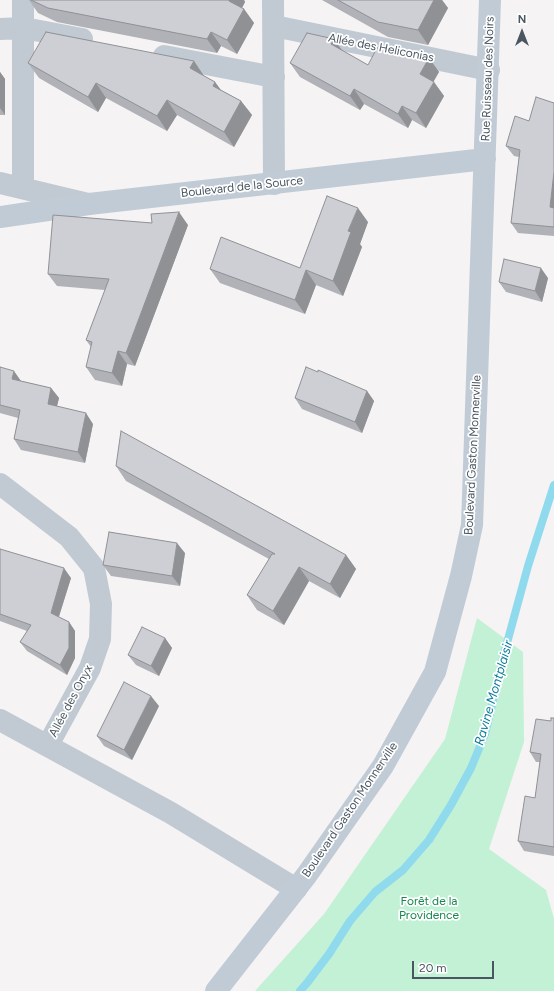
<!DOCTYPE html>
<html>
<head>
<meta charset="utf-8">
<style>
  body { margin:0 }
  #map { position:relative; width:554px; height:991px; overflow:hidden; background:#f5f3f3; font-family:Figtree,sans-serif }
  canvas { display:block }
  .north { position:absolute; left:502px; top:12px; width:40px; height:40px; -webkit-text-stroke:3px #fff; paint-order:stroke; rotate:0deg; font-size:11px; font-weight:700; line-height:16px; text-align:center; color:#4a5661 }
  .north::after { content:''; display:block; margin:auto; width:14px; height:18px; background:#4a5661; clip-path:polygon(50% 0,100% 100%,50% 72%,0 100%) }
  .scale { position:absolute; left:412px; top:961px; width:82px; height:18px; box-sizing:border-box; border:2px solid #4a5661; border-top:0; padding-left:5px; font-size:12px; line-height:14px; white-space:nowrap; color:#4a5661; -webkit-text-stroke:3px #fff; paint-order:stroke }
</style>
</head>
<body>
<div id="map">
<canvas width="554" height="991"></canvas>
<div class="north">N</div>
<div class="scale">20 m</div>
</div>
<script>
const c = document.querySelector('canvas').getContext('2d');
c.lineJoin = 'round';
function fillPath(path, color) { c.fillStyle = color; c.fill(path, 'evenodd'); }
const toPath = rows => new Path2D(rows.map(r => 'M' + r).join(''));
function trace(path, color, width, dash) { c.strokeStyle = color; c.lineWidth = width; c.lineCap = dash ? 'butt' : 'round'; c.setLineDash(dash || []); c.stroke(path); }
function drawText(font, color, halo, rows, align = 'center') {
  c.font = font + ' Figtree,sans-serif'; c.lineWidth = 3.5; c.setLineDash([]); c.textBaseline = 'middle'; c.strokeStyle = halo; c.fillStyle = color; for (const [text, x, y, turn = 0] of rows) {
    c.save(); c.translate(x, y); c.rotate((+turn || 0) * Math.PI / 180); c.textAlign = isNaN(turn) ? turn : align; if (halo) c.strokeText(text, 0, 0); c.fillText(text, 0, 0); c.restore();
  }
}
fillPath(toPath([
  [477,618,523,652,524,742,489,849,546,890,554,919,554,991,255,991,324,914,445,739]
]), '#c3f1d5');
trace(toPath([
  [300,991,307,983,329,954,350,921,375,892,403,870,429,840,451,805,471,768,485,734,504,654,528,566,554,485]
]), '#90daee', 8);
trace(toPath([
  [273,0,274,184],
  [274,26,489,70],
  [0,29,24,28,82,39],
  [164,56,274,77],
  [0,183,88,204],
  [23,188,23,0],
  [0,484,69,537,94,568,101,604,100,639,90,668,48,745],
  [0,720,171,813,296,889]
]), '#c1cad2', 22);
trace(toPath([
  [0,217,89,204,485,159],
  [216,991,306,876,383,766,435,672,461,576,472,525,490,0]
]), '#c1cbd6', 22);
fillPath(toPath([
  [29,0,244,0,245,2,242,8,244,9,254,23,237,54,221,46,217,53,57,22,38,13],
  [322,0,442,0,448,8,428,45,388,37],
  [334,39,342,51,368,65,429,58,439,72,433,81,444,96,426,128,412,120,408,128,364,104,360,110,300,77,290,63],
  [194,61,204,76,215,82,221,90,241,101,252,115,234,147,177,115,167,131,106,98,98,112,39,78,28,63],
  [0,72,5,79,5,115,0,115],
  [554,103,554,236,518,233,511,223,519,157,514,156,506,146,529,121],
  [368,222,360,244,362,247,343,296,316,285,305,314,220,283,210,269,300,268],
  [188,225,135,366,127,364,122,386,95,380,86,367,91,347,86,340,105,290,57,286,48,274],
  [548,278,542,302,506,292,499,282],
  [0,367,21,381,51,388,59,398,57,406,93,424,85,463,21,450,14,439,18,418,0,413],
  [318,372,367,391,374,401,362,433,302,409,295,398],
  [116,466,346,555,356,569,340,598,309,581,284,625,257,610,247,595,269,559,126,481],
  [0,549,71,578,59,617,69,622,75,631,75,658,67,675,27,651,20,642,27,631,0,621],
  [185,553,180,586,111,576,103,565],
  [165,638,172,648,159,676,136,665,128,655],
  [159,706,132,760,104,746,97,736],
  [554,718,554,856,524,851,518,841,535,798,540,762,536,762,530,752,551,721]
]), '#b0b2b7');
fillPath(toPath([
  [229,0,244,0,245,2,238,15,229,1],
  [434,0,442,0,448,8,428,45,418,30],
  [244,9,254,23,237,54,227,40],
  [211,32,221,46,217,53,207,39],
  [334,39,344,53,331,44],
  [429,58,439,72,430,88,420,74],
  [194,61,204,76,190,68],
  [0,72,5,79,5,115,0,108],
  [215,82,225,96,213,86],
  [434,82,444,96,426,128,416,113],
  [96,83,106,98,98,112,88,97],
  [354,89,364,104,360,110,350,96],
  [167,100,177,115,167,131,157,116],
  [241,101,252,115,234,147,224,132],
  [402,106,412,120,408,128,398,114],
  [554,172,554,212,550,207],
  [358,208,368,222,360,244,362,247,343,296,333,281,348,231],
  [179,212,188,225,135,366,126,353],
  [541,268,548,278,542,302,535,291],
  [306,270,316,285,305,314,295,300],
  [118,351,127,364,122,386,112,373],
  [14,371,21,381,12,379],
  [51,388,59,398,55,414,48,404],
  [367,391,374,401,362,433,355,422],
  [86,413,93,424,85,463,78,452],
  [177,543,185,553,180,586,172,576],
  [346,555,356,569,340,598,330,584],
  [299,567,309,581,284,625,273,611],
  [64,568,71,578,57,622,51,613],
  [69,622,75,631,75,658,67,675,60,665],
  [165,638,172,648,159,676,151,666],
  [151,696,159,706,132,760,124,750]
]), '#909195');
const building = toPath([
  [31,0,229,0,229,1,244,9,227,40,211,32,207,39,48,8,31,0],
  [338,0,434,0,418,30,378,22,338,0],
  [46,32,194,61,190,68,215,82,213,86,241,101,224,132,167,100,157,116,96,83,88,97,28,63,46,32],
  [307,33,334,39,331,44,368,65,377,48,429,58,420,74,434,82,416,113,402,106,398,114,354,89,350,96,290,63,307,33],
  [536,97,554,103,554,172,550,207,554,208,554,227,511,223,520,150,506,146,515,116,529,121,536,97],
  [327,196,358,208,348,231,351,232,333,281,306,270,295,300,210,269,221,237,300,268,327,196],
  [179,212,126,353,118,351,112,373,86,367,92,342,86,340,109,279,48,274,53,215,152,223,151,214,179,212],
  [504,259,541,268,535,291,499,282,504,259],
  [0,367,14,371,12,379,51,388,48,404,86,413,78,452,14,439,20,410,0,405,0,367],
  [306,367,318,372,318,370,367,391,355,422,295,398,306,367],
  [121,431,346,555,330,584,299,567,273,611,247,595,272,554,275,554,116,466,121,431],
  [109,532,177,543,172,576,103,565,109,532],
  [0,549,64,568,51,613,69,622,69,648,60,665,20,642,31,625,0,614,0,549],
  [142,627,165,638,151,666,128,655,142,627],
  [124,682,151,696,124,750,97,736,124,682],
  [551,718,554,718,554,847,518,841,525,796,535,798,541,754,530,752,536,719,551,721,551,718]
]);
fillPath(building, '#cdcfd5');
trace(building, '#909195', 1);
drawText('12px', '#4a5661', '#fff', [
  ["Allée des Heliconias",381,48,11],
  ["Rue Ruisseau des Noirs",488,79,-88],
  ["Boulevard de la Source",242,187,-6],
  ["Boulevard Gaston Monnerville",473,455,-87],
  ["Allée des Onyx",71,701,-62],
  ["Boulevard Gaston Monnerville",350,810,-56]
]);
drawText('12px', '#17864f', '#fff', [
  ["Forêt de la",429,901],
  ["Providence",429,915]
]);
drawText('italic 13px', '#0c7c9b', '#fff', [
  ["Ravine Montplaisir",494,693,-74]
]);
</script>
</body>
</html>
